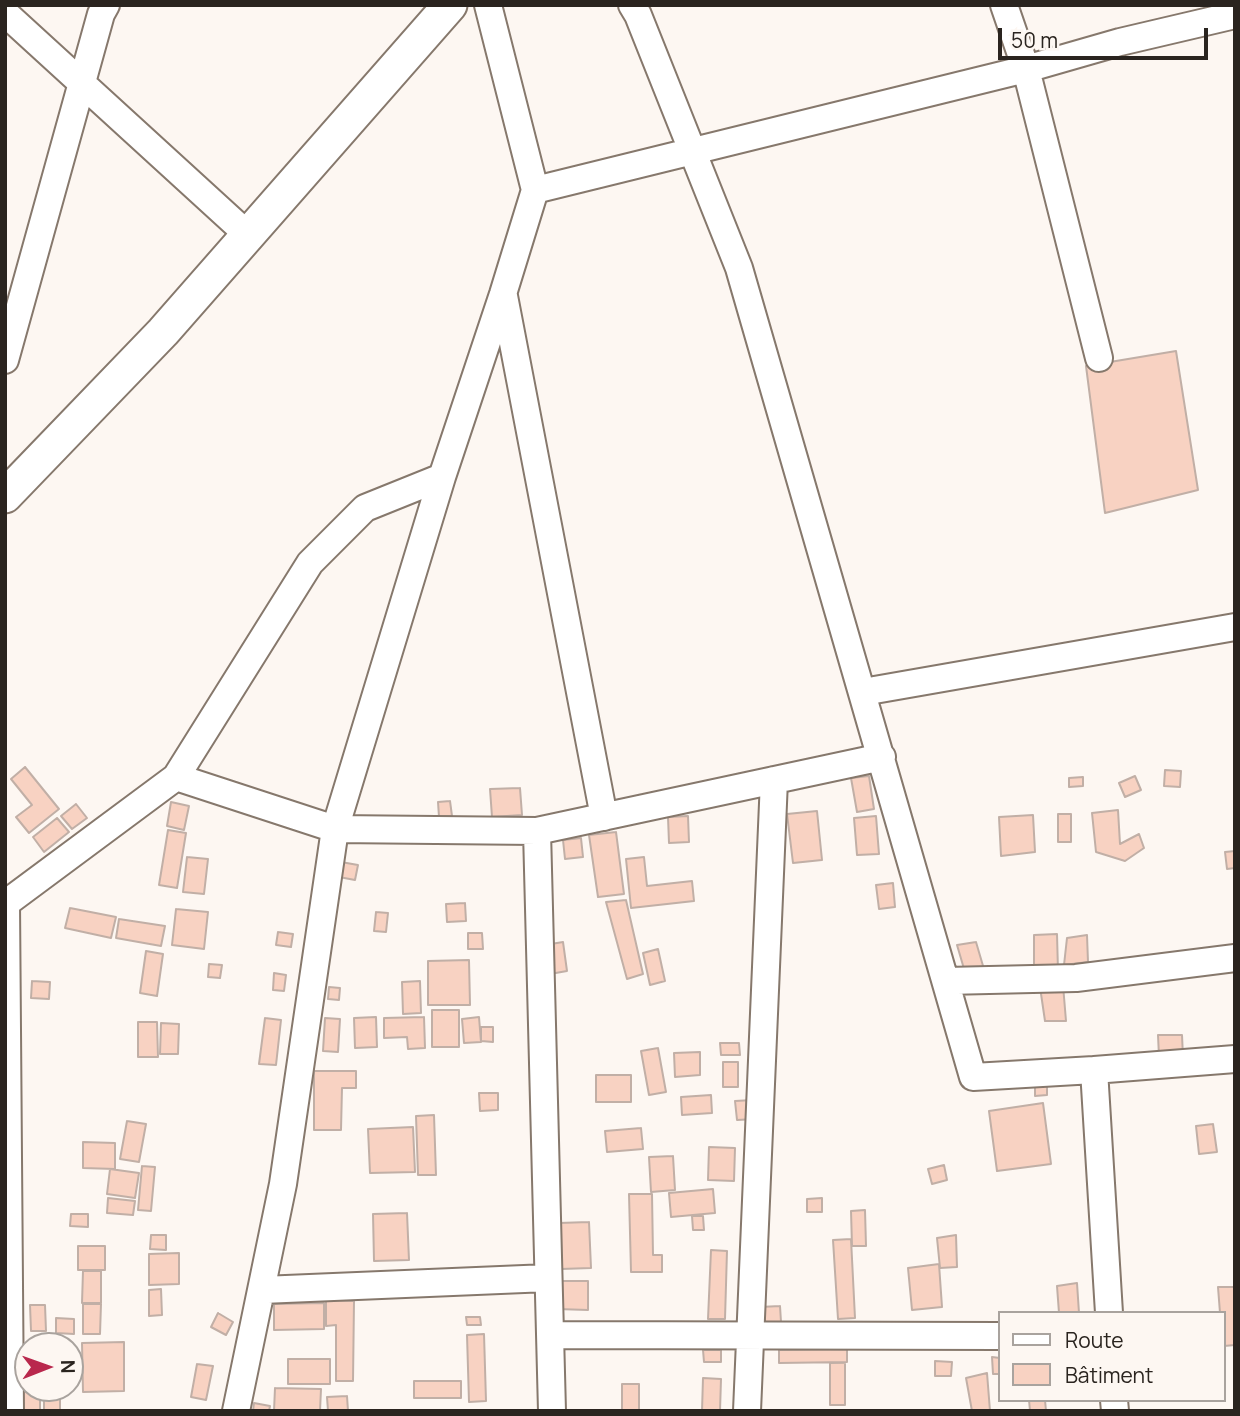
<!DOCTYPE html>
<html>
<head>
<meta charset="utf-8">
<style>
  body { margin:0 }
  #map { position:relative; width:1240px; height:1416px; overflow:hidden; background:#fdf7f2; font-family:Manrope,sans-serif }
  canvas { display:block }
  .frame { position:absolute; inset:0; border:7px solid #2a241f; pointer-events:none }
  .legend { position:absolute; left:998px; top:1311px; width:228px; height:91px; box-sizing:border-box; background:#fdf7f2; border:2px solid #a9a39e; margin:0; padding:9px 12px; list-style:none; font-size:21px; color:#2a241f }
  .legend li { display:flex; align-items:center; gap:14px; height:35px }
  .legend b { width:35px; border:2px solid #a9a39e }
  .north { position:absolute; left:14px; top:1332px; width:70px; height:70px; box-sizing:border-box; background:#fdf7f2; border:2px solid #a9a39e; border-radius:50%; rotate:89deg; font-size:19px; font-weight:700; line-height:28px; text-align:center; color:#2a241f }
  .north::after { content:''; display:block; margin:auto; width:24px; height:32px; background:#b9284d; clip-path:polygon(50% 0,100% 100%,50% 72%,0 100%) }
  .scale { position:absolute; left:998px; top:28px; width:210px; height:32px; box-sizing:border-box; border:4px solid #2a241f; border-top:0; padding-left:9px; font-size:21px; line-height:24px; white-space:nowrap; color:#2a241f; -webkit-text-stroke:5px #fdf7f2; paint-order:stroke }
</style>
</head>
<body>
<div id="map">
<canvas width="1240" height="1416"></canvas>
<div class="frame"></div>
<ul class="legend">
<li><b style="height:9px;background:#fff"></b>Route</li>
<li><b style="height:19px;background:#f8d2c2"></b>Bâtiment</li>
</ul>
<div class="north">N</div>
<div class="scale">50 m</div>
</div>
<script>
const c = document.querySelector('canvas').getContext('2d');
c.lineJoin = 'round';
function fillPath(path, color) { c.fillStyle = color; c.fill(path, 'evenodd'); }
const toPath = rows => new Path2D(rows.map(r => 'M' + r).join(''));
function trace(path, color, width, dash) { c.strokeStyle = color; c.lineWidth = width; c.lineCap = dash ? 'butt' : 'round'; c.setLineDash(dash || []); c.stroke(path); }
const building = toPath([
  [1176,351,1198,490,1105,513,1086,366,1176,351],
  [25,767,59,809,29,833,16,817,32,805,11,779,25,767],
  [1165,770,1181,771,1180,787,1164,786,1165,770],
  [869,776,874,809,857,812,851,778,869,776],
  [1135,776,1141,790,1125,797,1119,783,1135,776],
  [1083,777,1083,786,1069,787,1069,778,1083,777],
  [520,788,522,815,492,817,490,789,520,788],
  [450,801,452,816,439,817,438,802,450,801],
  [171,802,189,806,184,830,167,826,171,802],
  [76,804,87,818,72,829,61,816,76,804],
  [1118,810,1120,844,1139,834,1144,848,1125,861,1096,852,1092,813,1118,810],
  [817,811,822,860,793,863,787,814,817,811],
  [1058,814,1071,814,1071,842,1058,842,1058,814],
  [1033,815,1035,852,1001,856,999,817,1033,815],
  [688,816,689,842,669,843,668,817,688,816],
  [876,816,879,854,857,855,854,818,876,816],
  [57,818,69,832,44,852,33,837,57,818],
  [168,830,186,833,177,888,159,885,168,830],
  [616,832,624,894,598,897,589,835,616,832],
  [581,838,583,857,565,859,563,840,581,838],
  [1235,851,1235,868,1227,869,1225,852,1235,851],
  [187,857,208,859,204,894,183,892,187,857],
  [644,857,647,886,692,881,694,901,631,908,626,859,644,857],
  [341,862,358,865,355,880,339,877,341,862],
  [893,883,895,907,879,909,876,885,893,883],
  [626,900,643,974,627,979,606,902,626,900],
  [465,903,466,921,447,922,446,904,465,903],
  [70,908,116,917,111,938,65,928,70,908],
  [176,909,208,912,204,949,172,945,176,909],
  [376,912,388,913,386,932,374,931,376,912],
  [119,919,165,926,161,946,116,938,119,919],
  [278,932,293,934,291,947,276,945,278,932],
  [468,933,482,933,483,949,468,949,468,933],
  [1057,934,1058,971,1034,971,1034,935,1057,934],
  [1087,935,1088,962,1064,965,1067,938,1087,935],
  [563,942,567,971,550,974,545,945,563,942],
  [976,942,986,976,967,979,957,945,976,942],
  [658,949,665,981,650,985,643,953,658,949],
  [146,951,163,954,157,996,140,993,146,951],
  [469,960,470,1005,428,1005,428,961,469,960],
  [209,964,222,965,220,978,208,977,209,964],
  [274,973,286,975,284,991,273,990,274,973],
  [32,981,50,982,49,999,31,998,32,981],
  [420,981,421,1013,403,1014,402,982,420,981],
  [1063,985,1066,1021,1045,1021,1040,987,1063,985],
  [329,987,340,988,339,1000,328,999,329,987],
  [432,1010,459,1010,459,1047,432,1047,432,1010],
  [376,1017,377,1047,355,1048,354,1018,376,1017],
  [424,1017,425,1048,408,1049,407,1037,384,1038,384,1018,424,1017],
  [479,1017,481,1042,464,1043,462,1019,479,1017],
  [265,1018,281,1020,276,1065,259,1064,265,1018],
  [325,1018,340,1019,338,1052,323,1051,325,1018],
  [138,1022,157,1022,158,1057,138,1057,138,1022],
  [161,1023,179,1024,178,1054,160,1054,161,1023],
  [481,1027,493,1027,493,1042,481,1041,481,1027],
  [1158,1035,1182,1035,1183,1057,1159,1057,1158,1035],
  [720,1043,739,1043,740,1055,721,1055,720,1043],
  [658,1048,666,1092,649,1095,641,1051,658,1048],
  [700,1052,700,1075,675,1077,674,1053,700,1052],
  [723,1062,738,1062,738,1087,723,1087,723,1062],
  [314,1071,356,1071,356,1088,342,1088,341,1130,314,1130,314,1071],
  [596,1075,631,1075,631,1102,596,1102,596,1075],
  [1035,1081,1047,1081,1047,1095,1035,1096,1035,1081],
  [479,1093,498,1093,498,1110,480,1111,479,1093],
  [711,1095,712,1113,682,1115,681,1097,711,1095],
  [753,1100,755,1119,737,1120,735,1101,753,1100],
  [1043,1103,1051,1164,997,1171,989,1111,1043,1103],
  [434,1115,436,1175,418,1175,416,1116,434,1115],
  [127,1121,146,1124,139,1162,120,1159,127,1121],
  [1213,1124,1217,1152,1199,1154,1196,1126,1213,1124],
  [413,1127,415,1172,370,1173,368,1129,413,1127],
  [641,1128,643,1149,607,1152,605,1131,641,1128],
  [83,1142,115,1143,115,1169,83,1168,83,1142],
  [709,1147,735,1148,734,1181,708,1180,709,1147],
  [673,1156,675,1190,651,1192,649,1157,673,1156],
  [944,1165,947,1180,932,1184,928,1169,944,1165],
  [142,1166,155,1167,151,1211,138,1210,142,1166],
  [110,1169,139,1173,135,1198,107,1194,110,1169],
  [713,1189,715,1213,671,1217,669,1193,713,1189],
  [629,1194,652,1194,653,1255,662,1255,662,1272,631,1272,629,1194],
  [108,1198,135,1201,133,1215,107,1213,108,1198],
  [822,1198,822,1212,807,1212,807,1199,822,1198],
  [865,1210,866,1246,852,1246,851,1211,865,1210],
  [407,1213,409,1260,374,1261,373,1214,407,1213],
  [71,1214,88,1214,88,1227,70,1226,71,1214],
  [692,1216,703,1216,704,1230,693,1230,692,1216],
  [589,1222,591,1268,561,1269,559,1223,589,1222],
  [151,1235,166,1235,166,1250,150,1249,151,1235],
  [956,1235,957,1267,940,1268,937,1238,956,1235],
  [851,1239,855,1318,838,1319,833,1240,851,1239],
  [78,1246,105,1246,105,1270,78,1270,78,1246],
  [711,1250,727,1251,725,1319,708,1319,711,1250],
  [179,1253,179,1284,149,1285,149,1254,179,1253],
  [939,1264,942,1307,912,1310,908,1268,939,1264],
  [83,1271,101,1271,101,1303,82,1303,83,1271],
  [557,1281,588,1281,588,1310,557,1309,557,1281],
  [1077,1283,1079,1313,1059,1313,1057,1286,1077,1283],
  [1218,1287,1235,1287,1235,1345,1224,1346,1224,1313,1220,1313,1218,1287],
  [161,1289,162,1315,149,1316,149,1290,161,1289],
  [326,1300,354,1301,353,1381,336,1381,336,1325,326,1326,326,1300],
  [324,1303,324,1329,274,1330,274,1304,324,1303],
  [83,1304,101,1304,100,1334,83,1334,83,1304],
  [30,1305,45,1305,46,1331,31,1331,30,1305],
  [780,1306,781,1322,761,1323,760,1307,780,1306],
  [218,1313,233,1322,226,1335,211,1327,218,1313],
  [466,1317,480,1317,481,1325,467,1325,466,1317],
  [56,1318,74,1319,74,1334,56,1333,56,1318],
  [484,1334,486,1401,469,1402,467,1335,484,1334],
  [124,1342,124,1391,83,1392,82,1343,124,1342],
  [847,1349,847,1362,779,1363,779,1350,847,1349],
  [703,1350,721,1350,721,1362,704,1362,703,1350],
  [992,1357,1000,1358,1000,1374,993,1374,992,1357],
  [17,1358,28,1358,28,1388,40,1388,40,1411,18,1411,17,1358],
  [288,1359,330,1359,330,1384,288,1384,288,1359],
  [935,1361,952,1362,951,1376,935,1376,935,1361],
  [830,1363,845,1363,845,1405,830,1405,830,1363],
  [197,1364,213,1366,206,1400,191,1397,197,1364],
  [987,1373,990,1411,972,1411,966,1378,987,1373],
  [703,1378,721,1379,720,1411,702,1411,703,1378],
  [414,1381,461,1381,461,1398,414,1398,414,1381],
  [622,1384,639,1384,639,1411,622,1411,622,1384],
  [44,1388,60,1388,60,1411,44,1411,44,1388],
  [275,1388,321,1389,320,1411,274,1411,275,1388],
  [347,1396,348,1411,328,1411,327,1397,347,1396],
  [1029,1400,1045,1400,1046,1411,1030,1411,1029,1400],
  [254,1403,270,1406,269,1411,253,1411,254,1403]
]);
fillPath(building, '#f8d2c2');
trace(building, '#c1afa6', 2);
const minor = toPath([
  [632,5,638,15,739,268,973,1077,1094,1070,1235,1059],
  [1004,5,1026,69,1099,358],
  [5,13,248,235],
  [535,190,1026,69,1120,42,1235,15],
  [504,296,604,817],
  [5,360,101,14,106,5],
  [863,692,1235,627],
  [176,777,335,829,537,831,882,757],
  [537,831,552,1411],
  [6,903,10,1411],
  [5,904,176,777,310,563,365,508,442,477],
  [946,981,1076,978,1235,958],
  [1094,1070,1109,1313],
  [262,1290,548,1278],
  [550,1335,1000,1336],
  [1114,1400,1115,1411],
  [236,1411,283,1184,335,829,442,477,503,294,535,190,488,5],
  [747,1411,774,780]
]);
const tertiary = toPath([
  [5,496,163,332,450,5]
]);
trace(minor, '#86786c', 30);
trace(tertiary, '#86786c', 37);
trace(minor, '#fff', 26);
trace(tertiary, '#fff', 33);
</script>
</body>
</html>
